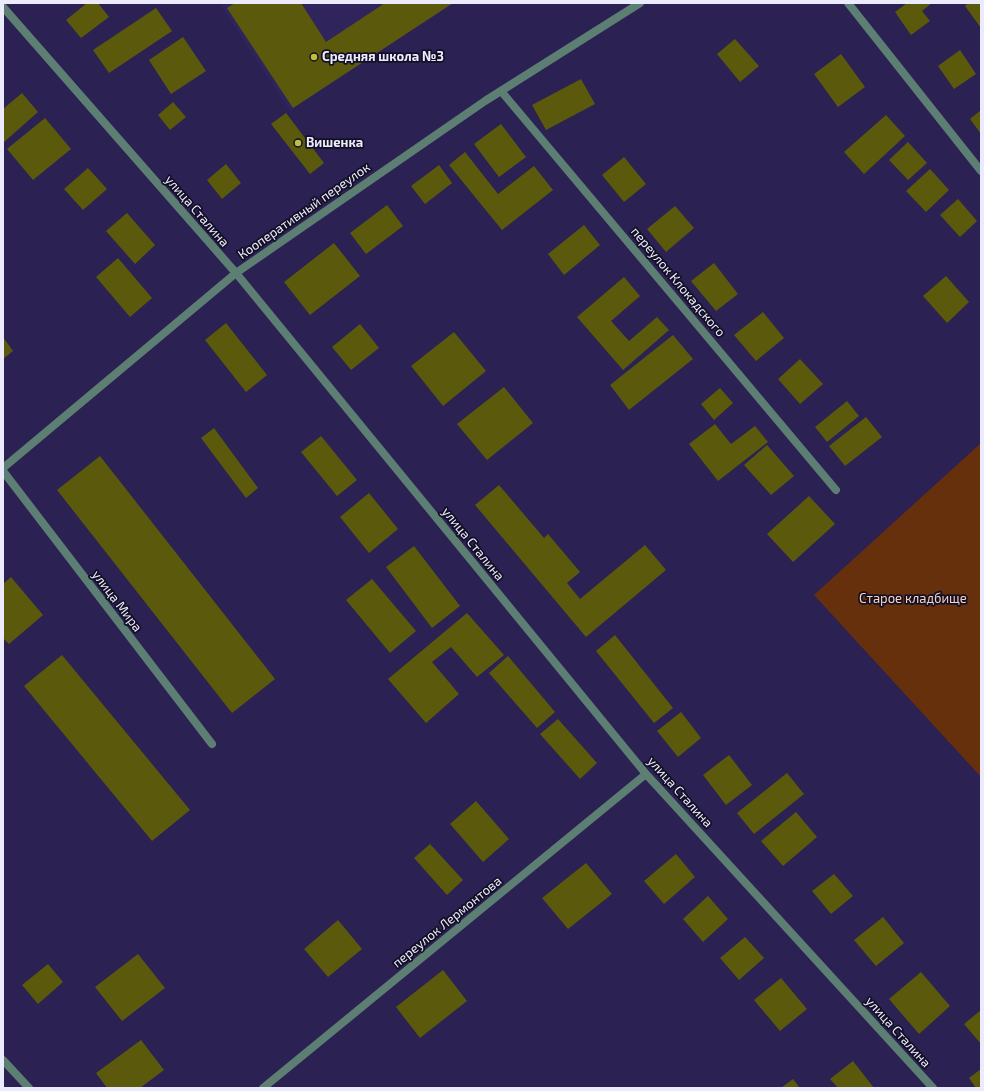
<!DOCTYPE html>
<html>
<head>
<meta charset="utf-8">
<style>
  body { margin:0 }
  #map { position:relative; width:984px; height:1091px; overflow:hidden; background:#2b2152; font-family:"Exo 2",sans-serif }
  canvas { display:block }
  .frame { position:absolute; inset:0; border:4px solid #ecebfe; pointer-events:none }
</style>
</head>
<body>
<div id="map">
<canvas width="984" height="1091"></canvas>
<div class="frame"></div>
</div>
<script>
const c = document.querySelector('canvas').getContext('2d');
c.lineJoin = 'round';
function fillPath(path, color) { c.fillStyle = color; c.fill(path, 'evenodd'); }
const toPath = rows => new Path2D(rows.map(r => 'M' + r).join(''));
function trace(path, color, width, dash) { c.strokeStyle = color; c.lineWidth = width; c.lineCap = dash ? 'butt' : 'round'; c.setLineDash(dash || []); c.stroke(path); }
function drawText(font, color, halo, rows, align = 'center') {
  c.font = font + ' "Exo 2",sans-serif'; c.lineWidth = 3.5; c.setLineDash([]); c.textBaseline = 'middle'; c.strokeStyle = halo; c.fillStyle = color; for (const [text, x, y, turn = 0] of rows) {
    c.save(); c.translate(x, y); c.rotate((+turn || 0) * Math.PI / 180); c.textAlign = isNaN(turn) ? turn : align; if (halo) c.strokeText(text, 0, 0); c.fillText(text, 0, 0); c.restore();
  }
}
fillPath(toPath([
  [219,3,455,3,290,111]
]), '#30245d');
fillPath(toPath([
  [981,443,981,777,814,595]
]), '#66300d');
fillPath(toPath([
  [87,3,98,3,109,17,81,38,66,20],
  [235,3,301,3,326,42,385,3,453,3,293,108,227,8],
  [907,3,932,3,922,11,930,21,911,35,895,12],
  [968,3,981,3,981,28,965,6],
  [156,8,172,31,109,73,93,50],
  [183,37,206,71,171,94,149,60],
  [735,39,759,66,740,82,717,54],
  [960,50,976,74,954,89,938,66],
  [841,54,865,87,838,107,814,74],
  [581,79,595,104,546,130,532,105],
  [22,93,38,112,4,142,3,109],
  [173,102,186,117,170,130,158,115],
  [981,110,981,134,970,119],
  [286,113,324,163,310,174,271,124],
  [886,115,905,136,864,174,844,152],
  [45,118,71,149,33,180,7,149],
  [501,124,526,157,499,177,474,144],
  [908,142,927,163,908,180,889,160],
  [465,152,498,194,534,166,553,190,502,230,449,165],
  [624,157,646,184,624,202,602,175],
  [226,164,241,183,222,199,207,180],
  [439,165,452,183,425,204,411,186],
  [88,168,107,189,83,210,64,189],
  [930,169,949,190,926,212,906,191],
  [958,199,977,221,960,237,940,215],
  [387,205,403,226,366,254,350,233],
  [675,206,694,228,666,252,647,229],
  [127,213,155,245,135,264,106,231],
  [584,225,600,245,564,275,548,254],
  [334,243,360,276,310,315,284,282],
  [118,258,152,298,130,317,96,277],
  [714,263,738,294,716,311,691,281],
  [946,276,969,302,947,323,923,296],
  [624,277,640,296,611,321,629,341,657,317,669,330,623,370,577,317],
  [763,312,784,338,756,361,734,335],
  [226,323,267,375,246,392,205,340],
  [360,324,379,348,351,370,332,347],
  [454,332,486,371,443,406,411,366],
  [673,335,693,359,629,410,610,385],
  [3,337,13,351,3,359],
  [800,359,823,384,800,404,778,379],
  [504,387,533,423,487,460,457,424],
  [720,388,733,403,714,420,701,404],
  [847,401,859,416,827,442,815,427],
  [866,417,882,437,845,466,829,446],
  [715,424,731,444,755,426,768,442,718,481,689,444],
  [214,428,258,488,246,498,201,438],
  [321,436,357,480,337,496,301,452],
  [767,445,794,476,771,495,744,465],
  [100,456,275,679,232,713,57,490],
  [499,485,544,538,548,534,580,572,567,583,580,599,645,545,666,570,586,637,475,505],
  [369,493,398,529,369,553,340,517],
  [809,496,835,524,793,562,767,534],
  [414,546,460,606,432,628,386,567],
  [11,577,43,615,9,644,3,638,3,584],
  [372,579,416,631,390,653,346,600],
  [467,613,504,655,477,677,451,647,432,662,459,694,426,723,388,679],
  [615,635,673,708,654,723,596,651],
  [62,655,190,810,152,841,24,686],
  [508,656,555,712,537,728,489,673],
  [681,712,701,738,678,757,657,731],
  [558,719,597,763,580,779,540,734],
  [729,755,752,785,726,805,703,775],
  [787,773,804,794,754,834,737,813],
  [476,801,509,839,483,862,450,824],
  [796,812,817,837,783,866,761,841],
  [430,844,463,880,447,895,414,858],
  [676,854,695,877,664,904,644,881],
  [586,863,612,894,568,929,542,898],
  [834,874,853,896,831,914,812,891],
  [708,896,728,919,703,942,683,919],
  [883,917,904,943,876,966,854,940],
  [338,920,362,949,328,977,304,949],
  [745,937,764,958,739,980,720,958],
  [138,954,165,988,122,1021,95,987],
  [48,964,63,982,38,1004,22,985],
  [443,970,467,1001,420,1038,396,1007],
  [921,972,950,1006,919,1034,889,999],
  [781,978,807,1009,780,1031,754,1000],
  [981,1010,981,1044,964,1024],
  [141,1040,164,1070,140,1088,107,1088,96,1073],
  [853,1061,874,1088,838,1088,830,1079],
  [981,1069,981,1088,976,1088,969,1078],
  [793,1079,800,1088,781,1088]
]), '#5b5a0c');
trace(toPath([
  [848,3,981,171],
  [3,7,236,273,646,774,933,1088],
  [501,91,836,490],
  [3,471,212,744],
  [3,1060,29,1088],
  [263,1088,646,774]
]), '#5d7e72', 8);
trace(toPath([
  [3,468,236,273,485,101,640,3]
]), '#5d7e72', 8);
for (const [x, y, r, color] of [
  [314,57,4,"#bebe42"],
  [298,143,4,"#bebe42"]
]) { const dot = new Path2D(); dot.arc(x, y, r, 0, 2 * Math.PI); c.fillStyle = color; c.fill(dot); trace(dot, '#130f25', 1.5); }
drawText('bold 13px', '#ecebfe', '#130f25', [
  ["Средняя школа №3",322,57],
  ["Вишенка",306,143]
], 'left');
drawText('13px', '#ecebfe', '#130f25', [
  ["улица Сталина",197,211,49],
  ["Кооперативный переулок",304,211,-35],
  ["переулок Клокадского",678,282,50],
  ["улица Сталина",473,544,51],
  ["улица Мира",117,601,53],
  ["улица Сталина",680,792,48],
  ["переулок Лермонтова",447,922,-39],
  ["улица Сталина",898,1032,48]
]);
drawText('13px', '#f8d3c0', '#130f25', [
  ["Старое кладбище",913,599]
]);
</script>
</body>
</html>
